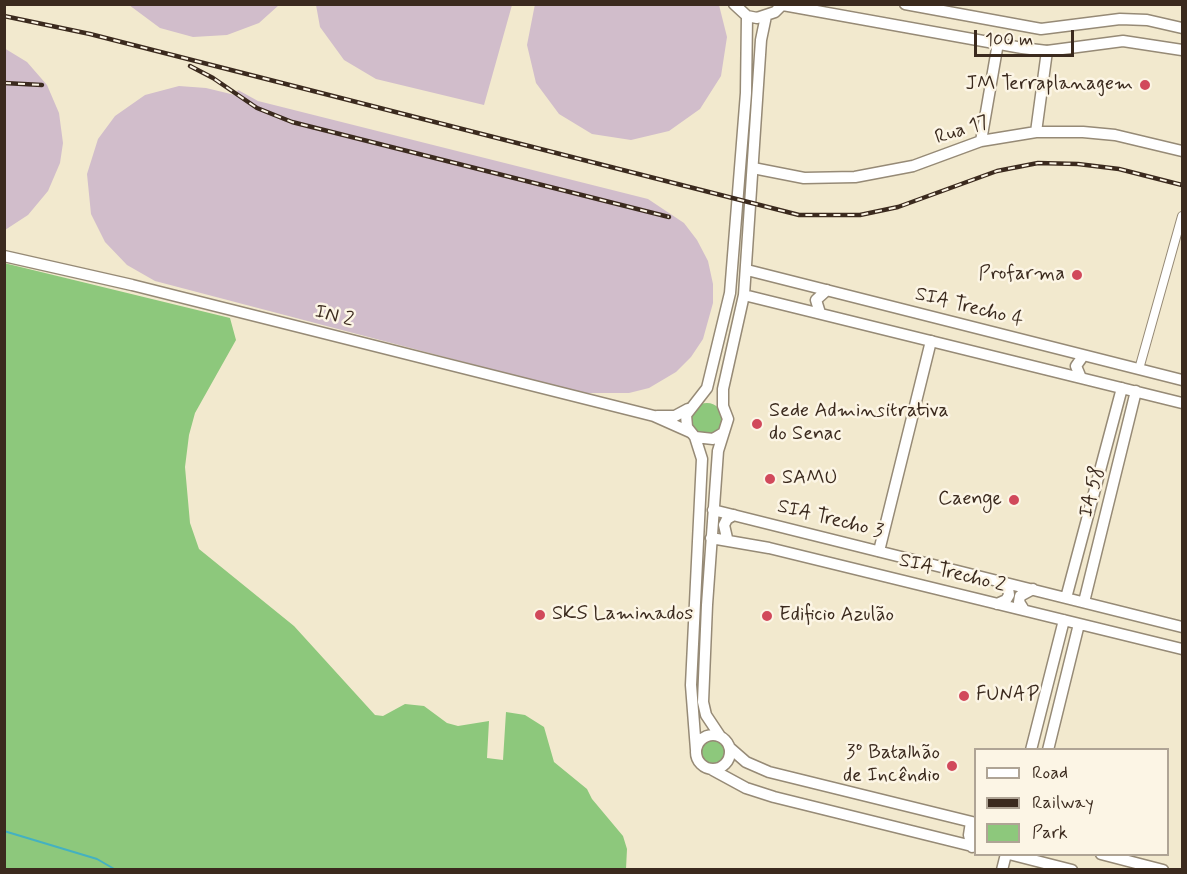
<!DOCTYPE html>
<html>
<head>
<meta charset="utf-8">
<style>
  body { margin:0 }
  #map { position:relative; width:1187px; height:874px; overflow:hidden; background:#f2e9ce; font-family:Mynerve,sans-serif }
  canvas { display:block }
  .frame { position:absolute; inset:0; border:6px solid #3b2a1e; pointer-events:none }
  .legend { position:absolute; left:974px; top:748px; width:195px; height:108px; box-sizing:border-box; background:#fcf5e5; border:2px solid #afa495; margin:0; padding:8px 10px; list-style:none; font-size:18px; color:#3b2a1e }
  .legend li { display:flex; align-items:center; gap:12px; height:30px }
  .legend b { width:30px; border:2px solid #afa495 }
  .scale { position:absolute; left:974px; top:30px; width:100px; height:27px; box-sizing:border-box; border:3px solid #3b2a1e; border-top:0; padding-left:8px; font-size:18px; line-height:21px; white-space:nowrap; color:#3b2a1e; -webkit-text-stroke:4px #fcf5e5; paint-order:stroke }
</style>
</head>
<body>
<div id="map">
<canvas width="1187" height="874"></canvas>
<div class="frame"></div>
<ul class="legend">
<li><b style="height:8px;background:#fff"></b>Road</li>
<li><b style="height:8px;background:#3b2a1e"></b>Railway</li>
<li><b style="height:16px;background:#8dc87c"></b>Park</li>
</ul>
<div class="scale">100 m</div>
</div>
<script>
const c = document.querySelector('canvas').getContext('2d');
c.lineJoin = 'round';
function fillPath(path, color) { c.fillStyle = color; c.fill(path, 'evenodd'); }
const toPath = rows => new Path2D(rows.map(r => 'M' + r).join(''));
function trace(path, color, width, dash) { c.strokeStyle = color; c.lineWidth = width; c.lineCap = dash ? 'butt' : 'round'; c.setLineDash(dash || []); c.stroke(path); }
function drawText(font, color, halo, rows, align = 'center') {
  c.font = font + ' Mynerve,sans-serif'; c.lineWidth = 5; c.setLineDash([]); c.textBaseline = 'middle'; c.strokeStyle = halo; c.fillStyle = color; for (const [text, x, y, turn = 0] of rows) {
    c.save(); c.translate(x, y); c.rotate((+turn || 0) * Math.PI / 180); c.textAlign = isNaN(turn) ? turn : align; if (halo) c.strokeText(text, 0, 0); c.fillText(text, 0, 0); c.restore();
  }
}
fillPath(toPath([
  [535,4,719,5,727,37,721,76,700,109,669,131,631,140,592,134,559,114,536,83,527,45],
  [129,5,279,5,259,23,227,35,193,37,160,28],
  [316,5,512,5,484,105,376,79,344,60,320,27],
  [4,48,27,62,47,85,59,113,63,143,60,163,48,191,28,215,5,230],
  [179,86,206,88,235,95,238,90,258,101,648,199,684,223,697,240,708,261,713,284,713,303,703,339,691,357,676,372,649,388,629,393,582,393,155,281,127,265,105,242,91,214,87,174,98,139,115,116,145,95]
]), '#d1bdcb');
fillPath(toPath([
  [4,263,230,318,236,340,195,413,189,435,185,467,190,523,199,549,294,626,375,715,383,716,405,704,424,706,447,723,458,726,489,721,487,758,503,760,506,712,525,715,544,727,554,762,587,789,592,799,623,836,627,849,626,869,5,869],
  '691 419a16 16 0 1 1 32 0a16 16 0 1 1-32 0Z',
  '700 752a13 13 0 1 1 26 0a13 13 0 1 1-26 0Z'
]), '#8dc87c');
trace(toPath([
  [4,831,97,859,116,870]
]), '#44b1c1', 2);
const minor = toPath([
  [1139,369,1182,216]
]);
const tertiary = toPath([
  [1036,132,1047,51],
  [981,141,998,43],
  [753,168,804,178,855,177,913,166,981,141,1036,132,1083,132,1115,135,1182,151],
  [4,256,132,285,654,416,690,432],
  [657,416,675,416,688,409],
  [879,551,931,341]
]);
const secondary = toPath([
  [734,4,747,16,757,18,775,12,783,4],
  [905,4,1041,29,1120,19,1147,20,1182,28],
  [783,5,1022,48,1047,51,1123,41,1182,50],
  [747,270,1182,380],
  [744,295,1182,403],
  [820,313,816,300,827,290],
  [1081,378,1076,366,1083,356],
  [695,437,713,439,723,433],
  [713,510,1182,627],
  [711,538,769,548,1182,649],
  [727,538,724,525,727,519,734,515],
  [1066,598,1122,388],
  [1084,602,1136,391],
  [997,604,1006,600,1009,595,1008,588,1002,581],
  [1024,610,1019,602,1020,596,1033,589],
  '696 752a17 17 0 1 1 34 0a17 17 0 1 1-34 0Z',
  [720,736,706,715,703,702,707,605,718,451,728,419,723,406,723,389,744,295,761,40,766,16],
  [730,748,746,762,769,772,976,823],
  [696,750,691,685,702,459,695,437,687,427,686,415,707,388,730,293,746,93,747,16],
  [1031,750,1064,620],
  [1048,750,1079,624],
  [711,769,746,788,774,797,976,847],
  [971,822,969,835,972,847],
  [1009,854,1072,870],
  [1101,854,1163,870],
  [1002,870,1006,854]
]);
trace(minor, '#968a76', 10);
trace(tertiary, '#968a76', 13);
trace(secondary, '#968a76', 13);
trace(minor, '#fff', 8);
trace(tertiary, '#fff', 10);
trace(secondary, '#fff', 10);
const rail = toPath([
  [4,16,90,34,799,215,860,215,898,207,997,171,1038,163,1078,164,1119,169,1182,185],
  [190,66,213,78,257,108,292,122,669,217],
  [4,83,42,85]
]);
trace(rail, '#3b2a1e', 4.5);
trace(rail, '#fcf5e5', 2, [7]);
for (const [x, y, r, color] of [
  [1145,85,6,"#d1495b"],
  [1077,275,6,"#d1495b"],
  [757,424,6,"#d1495b"],
  [770,479,6,"#d1495b"],
  [1014,500,6,"#d1495b"],
  [540,615,6,"#d1495b"],
  [767,616,6,"#d1495b"],
  [964,696,6,"#d1495b"],
  [952,766,6,"#d1495b"]
]) { const dot = new Path2D(); dot.arc(x, y, r, 0, 2 * Math.PI); c.fillStyle = color; c.fill(dot); trace(dot, '#fcf5e5', 2); }
drawText('20px', '#3b2a1e', '#fcf5e5', [
  ["JM Terraplanagem",1133,85,"right"],
  ["Profarma",1065,275,"right"],
  ["Sede Adminsitrativa",769,412],
  ["do Senac",769,435],
  ["SAMU",782,479],
  ["Caenge",1002,500,"right"],
  ["SKS Laminados",552,615],
  ["Edificio Azulão",779,616],
  ["FUNAP",976,696],
  ["3º Batalhão",940,754,"right"],
  ["de Incêndio",940,777,"right"]
], 'left');
drawText('20px', '#3b2a1e', '#fcf5e5', [
  ["Rua 17",962,131,-18],
  ["SIA Trecho 4",969,308,14],
  ["IN 2",334,317,14],
  ["IA 58",1093,492,-76],
  ["SIA Trecho 3",830,520,14],
  ["SIA Trecho 2",952,574,14]
]);
</script>
</body>
</html>
